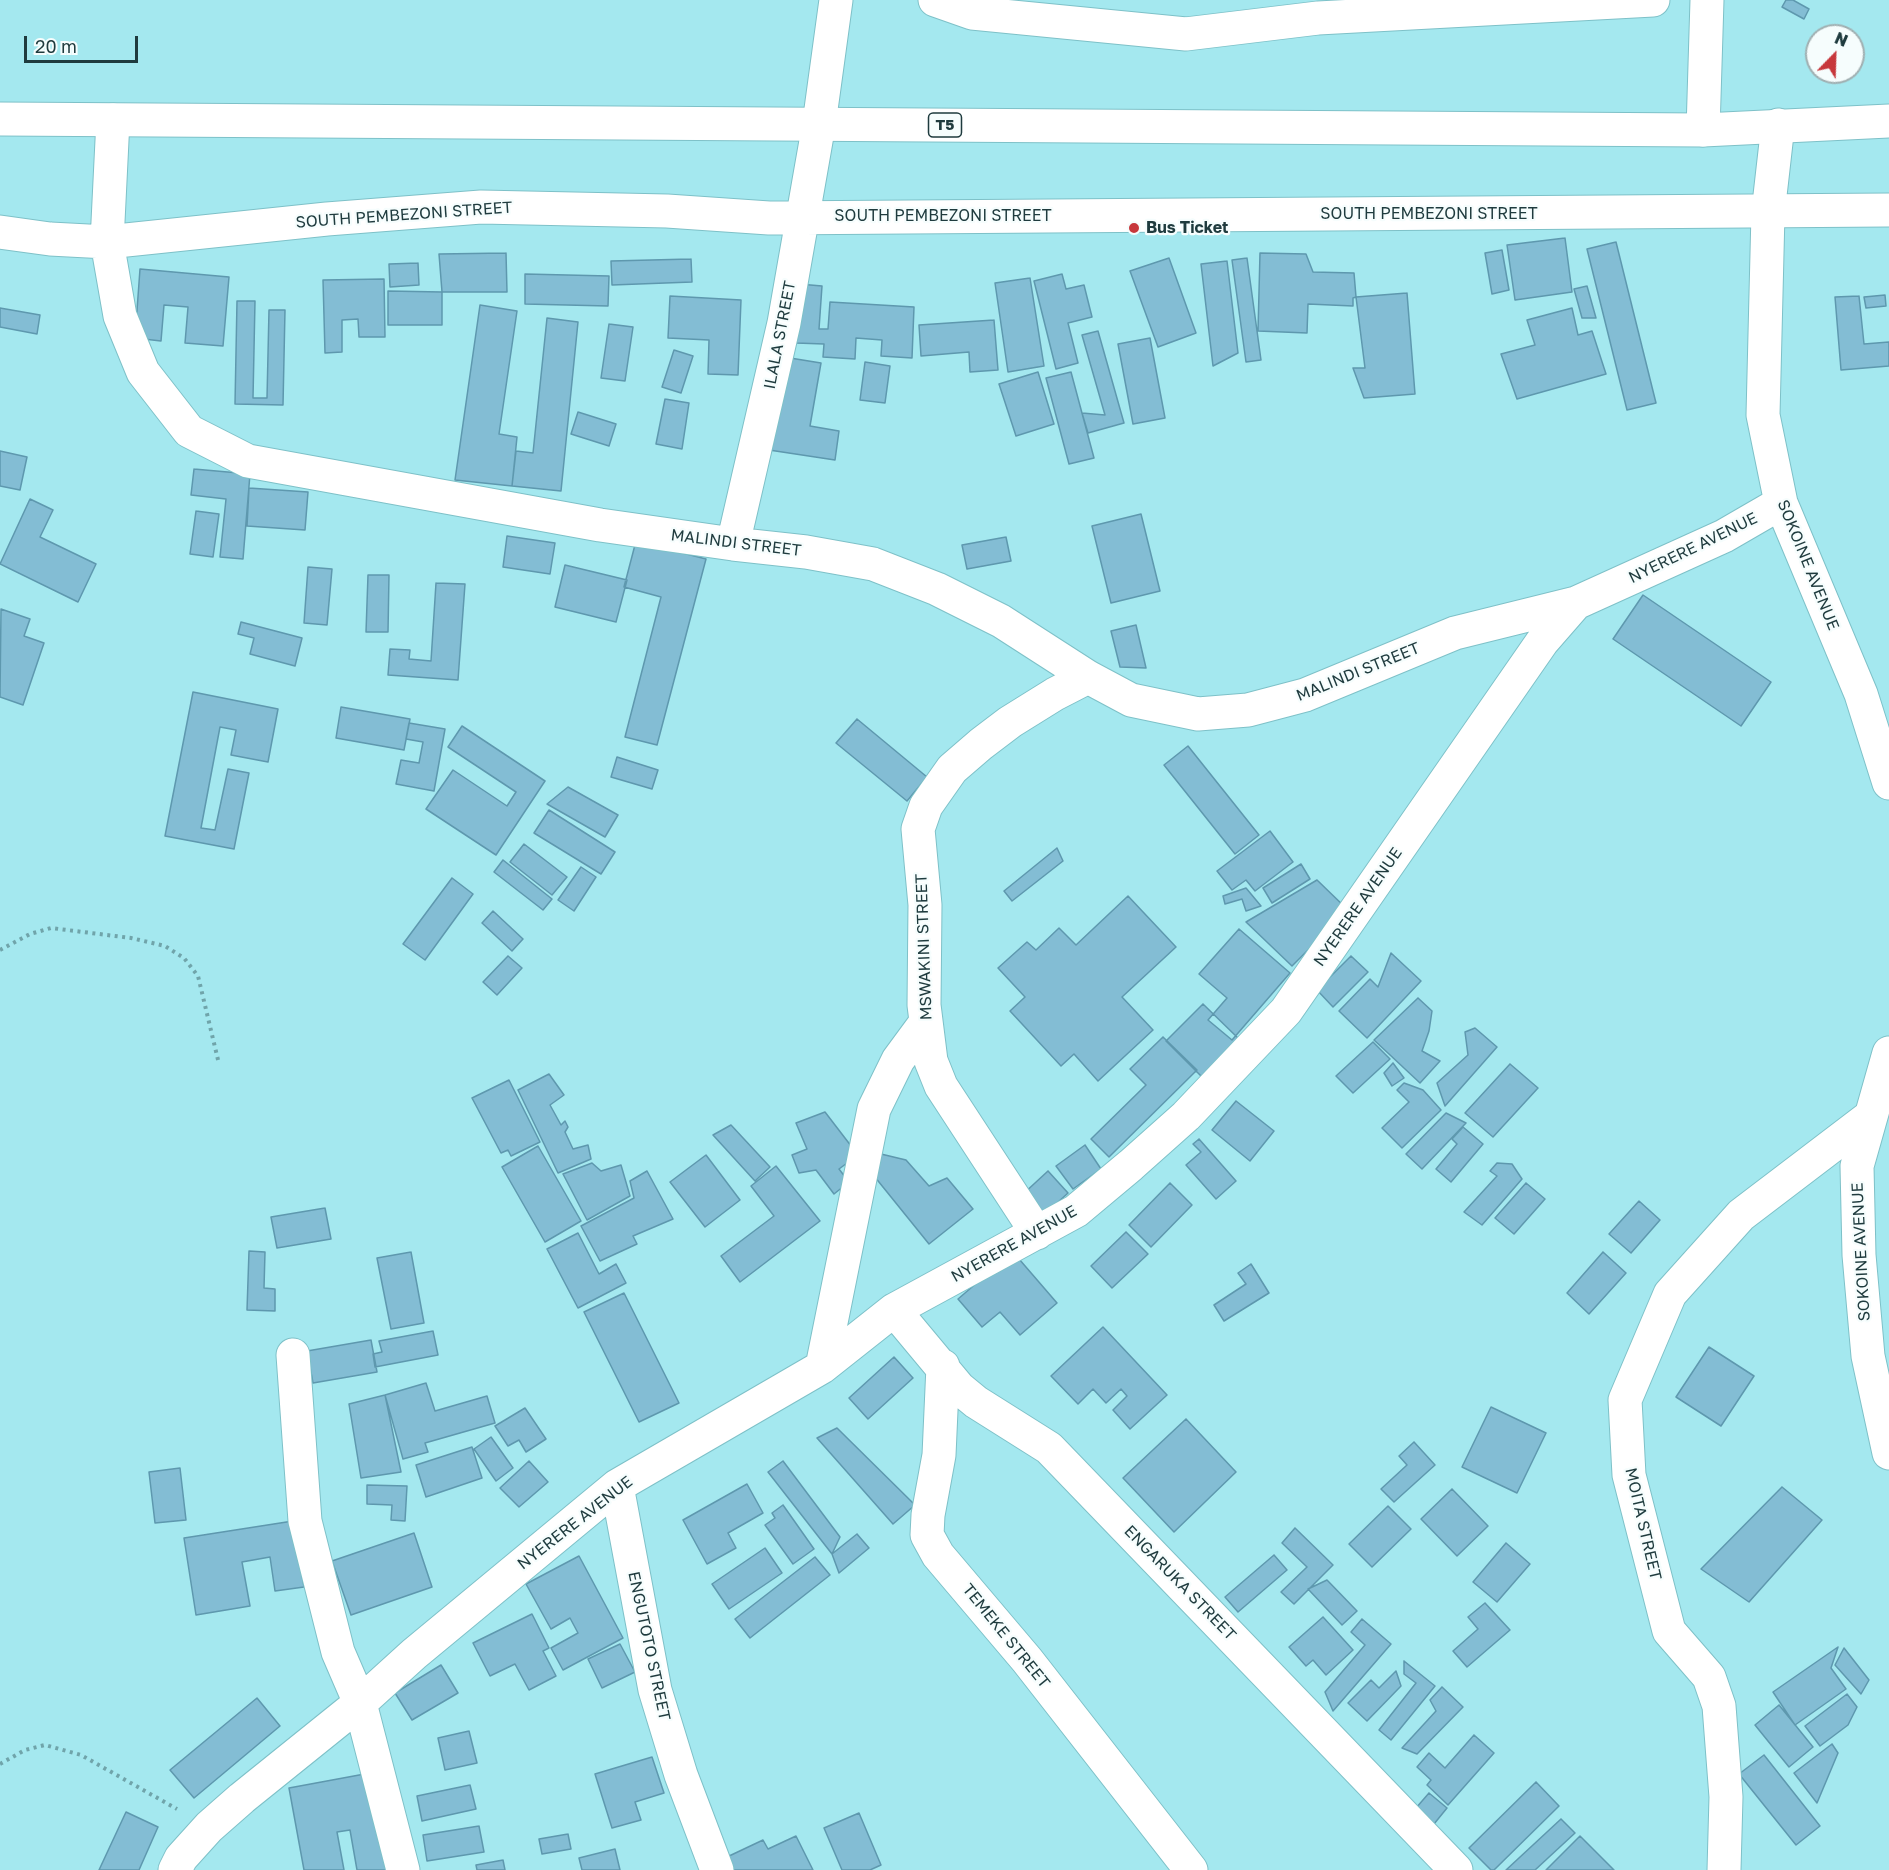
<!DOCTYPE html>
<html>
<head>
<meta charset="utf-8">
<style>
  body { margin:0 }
  #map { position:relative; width:1889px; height:1870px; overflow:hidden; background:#a4e8ef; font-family:"Golos Text",sans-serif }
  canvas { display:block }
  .north { position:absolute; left:1805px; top:24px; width:60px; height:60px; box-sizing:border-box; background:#f6fdfd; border:2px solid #a0afb1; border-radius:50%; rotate:23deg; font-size:16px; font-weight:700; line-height:24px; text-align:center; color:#1f3b3e }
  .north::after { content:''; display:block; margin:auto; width:21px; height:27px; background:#c7383c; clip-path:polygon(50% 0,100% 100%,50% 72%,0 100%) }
  .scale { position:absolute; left:24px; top:36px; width:114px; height:27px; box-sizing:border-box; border:3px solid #1f3b3e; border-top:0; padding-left:8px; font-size:18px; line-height:21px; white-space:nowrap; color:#1f3b3e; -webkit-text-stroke:4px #f6fdfd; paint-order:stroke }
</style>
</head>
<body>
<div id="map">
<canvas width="1889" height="1870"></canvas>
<div class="north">N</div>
<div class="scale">20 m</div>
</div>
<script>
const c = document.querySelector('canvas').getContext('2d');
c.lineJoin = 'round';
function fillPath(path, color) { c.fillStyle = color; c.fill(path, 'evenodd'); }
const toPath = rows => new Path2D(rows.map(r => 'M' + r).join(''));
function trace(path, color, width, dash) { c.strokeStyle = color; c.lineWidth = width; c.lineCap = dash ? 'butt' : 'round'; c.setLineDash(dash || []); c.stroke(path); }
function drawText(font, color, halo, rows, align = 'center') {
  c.font = font + ' "Golos Text",sans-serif'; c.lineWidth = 4.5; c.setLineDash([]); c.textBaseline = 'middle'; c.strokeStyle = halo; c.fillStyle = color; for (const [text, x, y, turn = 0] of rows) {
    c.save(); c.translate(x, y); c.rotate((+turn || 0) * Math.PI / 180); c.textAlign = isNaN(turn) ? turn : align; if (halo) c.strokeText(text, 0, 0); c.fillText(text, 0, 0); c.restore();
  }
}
const building = toPath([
  [1786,0,1793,0,1809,9,1804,19,1782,7,1786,0],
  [1565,238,1572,292,1515,300,1507,245,1565,238],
  [1616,242,1656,403,1627,410,1587,249,1616,242],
  [1502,250,1509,290,1492,294,1485,253,1502,250],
  [506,253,507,292,442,292,439,254,506,253],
  [1260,253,1306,254,1313,272,1354,273,1356,297,1353,298,1353,306,1308,304,1307,333,1258,331,1260,253],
  [1169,258,1196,333,1158,347,1130,271,1169,258],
  [1247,258,1261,360,1246,362,1232,260,1247,258],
  [691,259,692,282,612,285,611,261,691,259],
  [1227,261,1238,353,1213,366,1201,264,1227,261],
  [418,263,419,285,390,287,389,264,418,263],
  [140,269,229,277,223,346,185,343,188,307,164,305,161,341,135,338,140,269],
  [525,274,609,276,608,306,525,304,525,274],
  [1062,274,1066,289,1084,285,1092,317,1068,323,1078,363,1056,369,1034,281,1062,274],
  [1030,278,1044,366,1008,372,995,283,1030,278],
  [384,279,385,337,359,337,358,319,342,320,342,352,325,353,323,280,384,279],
  [799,284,822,286,819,329,828,329,830,302,914,307,912,358,881,356,882,340,856,338,855,359,823,357,824,344,796,343,799,284],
  [1587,286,1596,318,1582,318,1574,289,1587,286],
  [388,291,442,292,442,325,388,325,388,291],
  [1407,293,1415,394,1364,398,1353,368,1365,368,1356,297,1407,293],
  [1885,295,1886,306,1866,308,1864,297,1885,295],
  [670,296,741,300,738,375,708,374,709,340,668,338,670,296],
  [1859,296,1864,344,1889,342,1889,366,1841,370,1835,297,1859,296],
  [237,301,255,301,253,398,267,398,269,310,285,310,283,405,235,404,237,301],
  [480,305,517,311,499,434,517,437,512,486,455,480,480,305],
  [0,308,40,315,37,334,0,327,0,308],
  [1572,308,1578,335,1592,331,1606,374,1517,399,1501,354,1535,345,1527,320,1572,308],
  [547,318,578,322,561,491,512,486,516,451,533,453,547,318],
  [994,320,998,370,970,372,969,352,921,356,919,325,994,320],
  [609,324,633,327,625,381,601,378,609,324],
  [1098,331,1124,423,1088,433,1082,413,1105,415,1082,335,1098,331],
  [1150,338,1165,418,1133,424,1118,344,1150,338],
  [674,350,693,356,681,393,662,387,674,350],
  [784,357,821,363,810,426,839,431,835,460,769,450,784,357],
  [865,362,890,366,885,403,860,400,865,362],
  [1038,372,1054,424,1016,436,999,384,1038,372],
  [1071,372,1094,458,1069,464,1046,378,1071,372],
  [665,399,689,403,682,449,656,444,665,399],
  [578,412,616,424,609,446,571,434,578,412],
  [0,451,27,457,20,490,0,486,0,451],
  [194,469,250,474,243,559,220,557,226,499,191,495,194,469],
  [249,488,308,492,305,530,247,526,249,488],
  [30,499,53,510,40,537,96,564,78,602,0,564,30,499],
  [196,511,219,514,213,557,190,554,196,511],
  [1141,514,1160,591,1111,603,1092,526,1141,514],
  [507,536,555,543,550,574,503,567,507,536],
  [1006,537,1011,561,967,569,962,545,1006,537],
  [636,541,706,559,657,745,625,737,661,597,624,587,636,541],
  [565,565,627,580,616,622,555,607,565,565],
  [308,567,332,569,327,625,304,623,308,567],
  [368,575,389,575,388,632,366,632,368,575],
  [436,583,465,584,458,680,388,675,390,649,410,650,409,659,431,661,436,583],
  [1643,595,1771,682,1741,726,1613,639,1643,595],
  [1,609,30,619,24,636,44,643,23,705,0,697,1,609],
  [241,622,302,638,295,666,250,654,254,638,238,634,241,622],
  [1136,625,1146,668,1120,667,1111,631,1136,625],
  [193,692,278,709,268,762,231,755,236,730,220,727,201,828,215,830,228,769,249,773,234,849,165,836,193,692],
  [341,707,410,719,404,750,336,738,341,707],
  [857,719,927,777,907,801,836,743,857,719],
  [409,723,445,729,434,791,396,784,401,760,419,763,423,742,406,739,409,723],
  [462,726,545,781,496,855,426,809,453,770,507,806,516,792,448,747,462,726],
  [1188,746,1259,835,1235,854,1164,765,1188,746],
  [617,757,658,770,652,789,611,777,617,757],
  [568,787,618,815,605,837,547,804,568,787],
  [549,810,615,852,601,874,534,833,549,810],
  [1270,831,1293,862,1255,891,1246,880,1232,890,1217,871,1270,831],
  [524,844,567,877,552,895,510,862,524,844],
  [1057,848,1063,861,1012,901,1004,891,1057,848],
  [503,860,552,899,543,910,494,872,503,860],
  [1301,864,1310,879,1272,903,1263,888,1301,864],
  [581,867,596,877,574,911,558,900,581,867],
  [452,878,473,894,425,960,403,944,452,878],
  [1317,880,1348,910,1292,966,1246,922,1317,880],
  [1246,888,1261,906,1246,911,1242,899,1225,904,1223,896,1246,888],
  [1128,896,1176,947,1122,997,1153,1030,1098,1081,1074,1054,1061,1066,1010,1011,1025,997,998,968,1027,942,1036,950,1059,928,1076,945,1128,896],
  [493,911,523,939,512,951,482,923,493,911],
  [1239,929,1290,973,1232,1040,1208,1020,1227,998,1199,974,1239,929],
  [1391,953,1421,981,1367,1038,1339,1011,1370,979,1378,987,1391,953],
  [508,956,522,968,497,995,483,982,508,956],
  [1351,956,1368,972,1333,1007,1317,990,1351,956],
  [1418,998,1432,1011,1429,1031,1422,1051,1440,1061,1420,1083,1374,1040,1418,998],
  [1203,1004,1240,1040,1202,1077,1166,1041,1203,1004],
  [1475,1028,1497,1047,1445,1106,1437,1083,1468,1055,1465,1032,1475,1028],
  [1163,1037,1197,1070,1109,1157,1091,1139,1146,1085,1130,1069,1163,1037],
  [1373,1042,1390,1059,1353,1093,1336,1076,1373,1042],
  [1393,1063,1404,1078,1392,1086,1384,1073,1393,1063],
  [1510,1064,1538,1088,1493,1137,1465,1113,1510,1064],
  [549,1074,564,1095,550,1105,561,1125,565,1121,568,1127,565,1132,573,1149,588,1145,591,1159,558,1173,518,1090,549,1074],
  [509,1080,540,1142,511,1156,508,1150,501,1153,472,1098,509,1080],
  [1404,1083,1423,1090,1441,1110,1402,1148,1382,1128,1409,1102,1397,1090,1404,1083],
  [1236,1101,1274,1131,1250,1161,1212,1130,1236,1101],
  [825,1112,858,1155,839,1169,849,1182,834,1194,816,1170,799,1173,792,1155,807,1149,796,1123,825,1112],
  [1446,1113,1466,1123,1422,1169,1406,1154,1446,1113],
  [731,1125,770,1167,755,1181,713,1135,731,1125],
  [1463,1127,1483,1144,1451,1182,1436,1169,1457,1144,1452,1139,1463,1127],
  [1199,1139,1236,1181,1216,1199,1186,1165,1201,1152,1193,1144,1199,1139],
  [1085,1145,1101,1169,1073,1189,1056,1166,1085,1145],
  [538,1146,581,1221,545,1242,502,1167,538,1146],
  [881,1154,906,1160,929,1186,947,1178,973,1209,929,1244,866,1166,881,1154],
  [706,1155,740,1200,705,1227,670,1182,706,1155],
  [592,1163,601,1171,621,1165,630,1196,587,1220,563,1174,592,1163],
  [1497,1163,1512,1164,1522,1179,1482,1225,1464,1212,1497,1176,1490,1171,1497,1163],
  [776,1166,820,1221,740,1282,721,1256,774,1216,751,1186,776,1166],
  [647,1171,673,1219,633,1236,637,1244,600,1261,581,1226,634,1198,630,1181,647,1171],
  [1048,1171,1068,1193,1043,1216,1022,1195,1048,1171],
  [1170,1183,1192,1205,1151,1247,1129,1225,1170,1183],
  [1526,1183,1545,1199,1514,1234,1495,1218,1526,1183],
  [1639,1201,1660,1220,1631,1253,1609,1234,1639,1201],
  [325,1208,331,1239,277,1248,271,1217,325,1208],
  [1126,1232,1148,1254,1112,1288,1091,1266,1126,1232],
  [578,1233,599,1274,616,1264,626,1283,578,1308,547,1249,578,1233],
  [249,1251,265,1252,264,1288,275,1289,275,1311,247,1310,249,1251],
  [411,1252,424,1323,391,1329,377,1258,411,1252],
  [1013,1252,1057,1303,1020,1335,1000,1312,982,1327,958,1299,1013,1252],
  [1603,1252,1626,1273,1589,1314,1567,1293,1603,1252],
  [1251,1264,1269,1293,1224,1321,1214,1305,1246,1284,1238,1273,1251,1264],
  [624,1293,679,1403,639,1422,584,1312,624,1293],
  [1103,1327,1167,1395,1130,1429,1113,1410,1127,1396,1121,1389,1106,1403,1093,1389,1078,1404,1051,1376,1103,1327],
  [433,1331,438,1355,375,1367,373,1354,382,1352,379,1341,433,1331],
  [371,1340,377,1372,313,1383,307,1351,371,1340],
  [1709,1347,1754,1376,1721,1426,1676,1397,1709,1347],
  [894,1357,913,1378,868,1419,849,1398,894,1357],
  [426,1383,435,1411,487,1396,495,1423,425,1443,428,1452,403,1459,385,1395,426,1383],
  [385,1395,401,1472,361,1478,349,1404,385,1395],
  [1491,1407,1546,1433,1517,1493,1462,1467,1491,1407],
  [525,1408,546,1439,526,1452,519,1440,508,1446,495,1426,525,1408],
  [1186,1419,1236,1472,1174,1532,1123,1478,1186,1419],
  [837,1428,915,1505,893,1524,817,1438,837,1428],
  [491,1437,513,1468,496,1481,474,1449,491,1437],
  [1414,1442,1435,1465,1394,1502,1381,1489,1407,1465,1399,1456,1414,1442],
  [472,1447,482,1478,426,1497,416,1465,472,1447],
  [529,1461,548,1482,519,1507,500,1488,529,1461],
  [783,1461,840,1537,832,1554,768,1472,783,1461],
  [180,1468,186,1520,155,1523,149,1472,180,1468],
  [747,1484,763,1513,728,1533,736,1548,707,1564,683,1520,747,1484],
  [367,1485,407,1486,405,1521,391,1520,392,1505,367,1504,367,1485],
  [1782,1487,1822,1520,1749,1602,1701,1569,1782,1487],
  [1452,1489,1488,1526,1457,1556,1421,1519,1452,1489],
  [783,1505,814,1549,793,1564,765,1525,775,1518,772,1513,783,1505],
  [1388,1506,1411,1529,1372,1567,1349,1544,1388,1506],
  [293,1521,304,1587,275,1591,270,1557,242,1562,250,1606,196,1615,184,1538,293,1521],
  [1295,1528,1333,1565,1294,1604,1281,1592,1307,1567,1282,1543,1295,1528],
  [414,1533,432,1587,351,1615,332,1561,414,1533],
  [857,1534,869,1548,839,1573,832,1554,857,1534],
  [1506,1543,1530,1564,1497,1602,1473,1582,1506,1543],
  [765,1548,782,1573,729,1609,712,1584,765,1548],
  [1274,1555,1287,1570,1238,1612,1225,1597,1274,1555],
  [579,1556,623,1638,563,1670,551,1648,578,1633,570,1618,551,1629,526,1584,579,1556],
  [815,1557,830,1575,750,1638,735,1619,815,1557],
  [1327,1580,1357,1611,1342,1625,1308,1589,1327,1580],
  [1485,1603,1510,1630,1467,1667,1453,1651,1478,1629,1468,1617,1485,1603],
  [532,1614,549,1648,543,1651,556,1676,529,1690,515,1664,490,1676,473,1643,532,1614],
  [1323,1617,1353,1650,1326,1675,1313,1660,1306,1666,1289,1647,1323,1617],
  [1362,1619,1391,1644,1333,1711,1325,1692,1365,1645,1351,1632,1362,1619],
  [620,1644,635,1672,602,1688,588,1659,620,1644],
  [1838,1647,1831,1668,1846,1689,1795,1725,1773,1692,1838,1647],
  [1844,1648,1869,1680,1861,1694,1835,1665,1844,1648],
  [1404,1661,1435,1686,1391,1740,1379,1730,1416,1683,1404,1674,1404,1661],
  [441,1665,458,1693,412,1720,395,1693,441,1665],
  [1396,1671,1401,1686,1367,1721,1348,1703,1371,1680,1379,1688,1396,1671],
  [1442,1687,1463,1707,1417,1754,1402,1748,1436,1711,1430,1700,1442,1687],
  [1847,1694,1857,1707,1848,1725,1820,1746,1805,1726,1847,1694],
  [257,1698,280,1726,194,1798,170,1770,257,1698],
  [1779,1705,1813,1747,1789,1767,1755,1725,1779,1705],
  [469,1731,477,1763,445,1770,438,1738,469,1731],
  [1474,1735,1494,1753,1448,1805,1427,1785,1431,1780,1417,1767,1429,1753,1445,1768,1474,1735],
  [1832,1744,1838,1753,1817,1803,1794,1773,1832,1744],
  [1764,1755,1820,1826,1796,1845,1739,1774,1764,1755],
  [652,1757,664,1793,635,1802,641,1820,612,1828,595,1774,652,1757],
  [370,1773,388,1870,357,1870,350,1830,337,1832,344,1870,304,1870,289,1788,370,1773],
  [1536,1782,1559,1806,1494,1870,1491,1870,1469,1848,1536,1782],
  [470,1785,476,1809,422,1821,417,1796,470,1785],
  [1429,1793,1447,1808,1434,1824,1416,1808,1429,1793],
  [126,1812,158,1827,139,1870,99,1870,126,1812],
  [859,1813,881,1865,870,1870,842,1870,824,1828,859,1813],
  [1561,1819,1575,1833,1535,1870,1506,1870,1561,1819],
  [479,1826,484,1852,427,1861,423,1835,479,1826],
  [568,1834,571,1849,542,1854,539,1839,568,1834],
  [796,1836,813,1870,733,1870,727,1857,763,1840,768,1849,796,1836],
  [1580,1836,1614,1870,1546,1870,1580,1836],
  [615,1849,620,1870,582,1870,579,1858,615,1849],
  [503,1860,505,1870,477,1870,476,1865,503,1860]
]);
fillPath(building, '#83bdd4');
trace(building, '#5e98ae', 1.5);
const minor = toPath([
  [935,0,972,13,1186,34,1318,18,1653,0],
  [113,120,107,242,120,316,143,372,189,431,248,461,600,525,733,544,806,552,873,564,937,589,1001,621,1088,677,1131,700,1198,714,1248,710,1305,695,1455,633,1576,603],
  [1778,125,1768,213,1763,415,1781,503,1861,694,1889,783],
  [0,232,50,239,107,242,327,219,481,207,667,211,769,218,1889,210],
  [733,544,784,323,819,124,836,0],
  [1889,1053,1857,1166,1859,1255,1868,1356,1889,1453],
  [1037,1233,941,1086,931,1061,924,1005,925,905,918,829,926,806,952,769,981,744,1010,722,1055,694,1088,677],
  [894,1310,959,1388,976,1402,1049,1448,1456,1870],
  [293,1355,305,1521,338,1652,360,1703,403,1870],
  [943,1366,939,1455,928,1515,927,1535,938,1555,1027,1660,1191,1870],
  [822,1367,874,1109,898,1060,926,1022],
  [617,1486,655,1690,681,1775,717,1870],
  [175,1870,181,1858,209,1827,242,1798,360,1703,414,1654,617,1486,822,1367,894,1310,1076,1211,1131,1165,1186,1116,1286,1011,1542,642,1576,603,1724,536,1781,503],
  [1724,1870,1726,1797,1719,1706,1709,1677,1669,1631,1629,1475,1625,1400,1670,1294,1741,1215,1871,1116]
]);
const tertiary = toPath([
  [1703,130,1707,0]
]);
const trunk = toPath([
  [0,119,1703,130,1889,121]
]);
trace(minor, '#7ec1c8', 35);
trace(tertiary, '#7ec1c8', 35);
trace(trunk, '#7ec1c8', 35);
trace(toPath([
  [0,950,30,934,51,928,131,938,165,946,184,958,198,976,219,1064],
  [0,1764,25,1750,45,1745,81,1755,177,1809]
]), '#70a4aa', 4, [3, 4.5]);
trace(minor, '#fff', 33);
trace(tertiary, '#fff', 33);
trace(trunk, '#fff', 33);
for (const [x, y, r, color] of [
  [1134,228,6,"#c7383c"]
]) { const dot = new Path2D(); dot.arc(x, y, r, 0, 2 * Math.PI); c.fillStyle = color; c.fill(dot); trace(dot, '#f6fdfd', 2); }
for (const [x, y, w] of [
  [945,125,33]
]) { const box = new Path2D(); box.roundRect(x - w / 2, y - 12, w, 24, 4.5); c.fillStyle = '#f6fdfd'; c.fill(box); trace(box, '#1f3b3e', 1.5); }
drawText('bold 15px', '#1f3b3e', null, [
  ["T5",945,125]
]);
drawText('16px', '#1f3b3e', '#f6fdfd', [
  ["SOUTH PEMBEZONI STREET",1429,214],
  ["SOUTH PEMBEZONI STREET",404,215,-4],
  ["SOUTH PEMBEZONI STREET",943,216],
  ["ILALA STREET",780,335,-79],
  ["MALINDI STREET",736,543,7],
  ["NYERERE AVENUE",1693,548,-26],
  ["SOKOINE AVENUE",1808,565,68],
  ["MALINDI STREET",1358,672,-22],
  ["NYERERE AVENUE",1358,907,-55],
  ["MSWAKINI STREET",924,947,-92],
  ["NYERERE AVENUE",1014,1244,-29],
  ["SOKOINE AVENUE",1861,1252,-93],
  ["NYERERE AVENUE",575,1523,-38],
  ["MOITA STREET",1643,1524,77],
  ["ENGARUKA STREET",1180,1583,46],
  ["TEMEKE STREET",1006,1636,51],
  ["ENGUTOTO STREET",649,1646,78]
]);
drawText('bold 16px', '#1f3b3e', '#f6fdfd', [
  ["Bus Ticket",1146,228]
], 'left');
</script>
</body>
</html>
